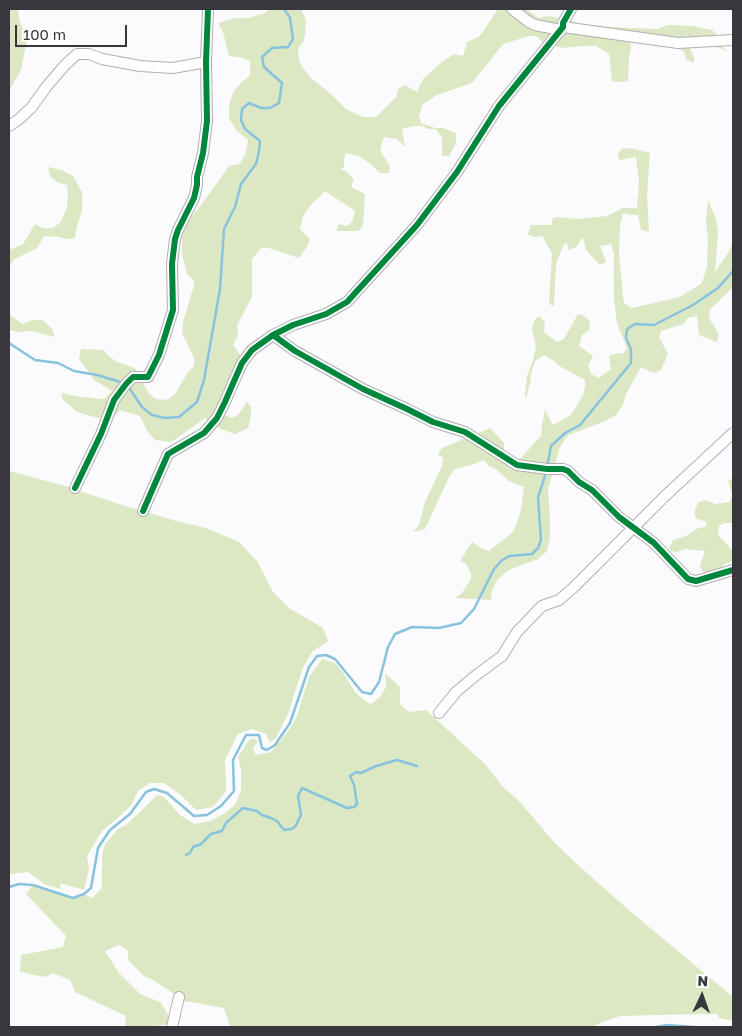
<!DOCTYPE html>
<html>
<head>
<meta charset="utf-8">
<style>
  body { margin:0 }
  #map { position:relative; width:742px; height:1036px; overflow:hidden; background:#fbfafc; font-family:"Golos Text",sans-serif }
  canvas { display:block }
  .frame { position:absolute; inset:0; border:10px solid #38373e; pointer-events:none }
  .north { position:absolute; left:677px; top:971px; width:50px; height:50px; -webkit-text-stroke:4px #fff; paint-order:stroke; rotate:3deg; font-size:14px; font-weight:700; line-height:20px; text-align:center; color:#38373e }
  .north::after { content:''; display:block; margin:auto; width:18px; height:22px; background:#38373e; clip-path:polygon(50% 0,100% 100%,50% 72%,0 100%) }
  .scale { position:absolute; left:15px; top:25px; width:112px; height:22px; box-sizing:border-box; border:2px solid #38373e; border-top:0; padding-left:6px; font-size:15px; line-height:18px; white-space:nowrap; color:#38373e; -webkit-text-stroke:4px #fff; paint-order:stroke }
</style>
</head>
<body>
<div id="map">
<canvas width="742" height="1036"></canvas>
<div class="frame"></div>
<div class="north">N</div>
<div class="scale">100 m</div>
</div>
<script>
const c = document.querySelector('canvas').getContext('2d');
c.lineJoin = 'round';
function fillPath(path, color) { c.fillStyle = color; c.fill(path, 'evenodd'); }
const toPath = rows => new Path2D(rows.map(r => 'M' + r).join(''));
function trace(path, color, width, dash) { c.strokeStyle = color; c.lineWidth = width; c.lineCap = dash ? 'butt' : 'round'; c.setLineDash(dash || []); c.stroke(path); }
fillPath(toPath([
  [9,9,18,9,19,19,27,39,21,70,9,91],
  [270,9,301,9,306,20,305,35,303,42,298,48,299,61,303,68,310,77,332,95,346,109,363,117,376,117,396,97,399,88,405,85,417,92,423,79,442,62,454,54,463,56,467,42,478,37,483,32,498,9,526,9,539,18,548,16,572,21,584,26,657,29,668,25,692,26,712,30,718,36,722,47,728,51,708,44,689,47,694,57,694,63,686,59,684,52,677,47,630,40,631,48,629,58,628,81,618,82,612,81,609,54,596,46,582,46,563,48,544,43,536,36,529,36,503,44,472,83,437,95,423,104,419,116,421,123,435,128,443,128,456,133,456,143,449,156,442,156,442,138,436,129,428,129,423,126,414,126,402,129,405,147,397,139,384,137,380,150,390,166,389,173,380,173,372,165,359,156,346,153,344,159,344,167,340,169,346,171,354,180,351,187,365,194,363,226,358,231,336,231,339,224,347,226,352,222,355,211,325,191,311,205,303,216,300,229,310,239,307,247,299,258,269,248,261,248,252,259,252,297,237,325,238,335,233,345,241,356,218,413,232,418,238,415,247,402,251,406,251,416,248,428,235,434,221,429,205,418,176,439,170,442,155,440,147,431,140,416,120,410,112,419,102,419,77,412,63,400,61,393,81,397,104,399,112,391,94,380,79,359,81,349,104,350,107,355,117,362,135,368,149,394,156,399,163,400,169,399,175,394,188,372,194,366,194,358,182,333,183,322,195,282,187,274,182,254,182,238,186,225,196,211,210,193,229,166,240,164,246,153,248,140,236,130,229,118,229,106,233,92,243,81,250,76,250,61,243,58,229,56,223,32,218,23,236,18,248,18,265,13],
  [623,148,634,149,650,153,647,195,649,232,641,230,638,215,632,215,623,213,620,225,619,253,623,296,624,303,632,308,680,297,702,283,707,267,708,238,706,222,708,200,716,219,718,232,715,272,728,253,733,242,733,287,710,310,709,318,719,334,717,342,699,335,697,316,687,318,684,324,661,331,659,337,668,354,661,370,654,373,641,367,626,394,623,405,616,415,603,422,568,435,560,447,548,489,550,521,550,536,547,551,538,559,509,570,497,580,492,591,491,600,455,598,462,593,471,579,471,573,466,564,460,561,472,542,479,547,489,551,511,534,516,526,521,510,524,487,509,481,497,470,489,466,484,460,474,464,455,469,449,477,425,529,413,532,419,525,425,502,442,466,443,458,438,454,442,448,490,428,504,443,504,459,518,461,541,436,542,425,545,410,553,425,571,415,583,395,585,387,585,380,561,367,551,359,544,355,535,361,531,374,530,383,526,399,525,393,527,376,533,360,536,347,532,329,534,321,539,316,545,323,544,332,557,342,564,339,578,314,584,316,590,321,589,330,582,335,579,346,593,356,588,365,591,374,599,378,611,369,609,356,615,354,624,353,627,348,617,323,616,315,614,297,614,255,611,244,600,246,606,262,600,265,586,250,583,237,576,247,568,250,567,242,563,246,556,264,554,306,549,304,552,253,542,236,535,237,528,235,531,225,551,225,553,218,559,217,577,219,588,218,607,216,623,208,637,208,639,181,637,167,636,157,619,160,618,153],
  [48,167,62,170,67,173,73,176,82,192,82,210,76,230,75,238,66,239,59,237,44,236,37,248,13,260,9,268,9,250,23,244,35,224,43,228,53,228,61,222,67,207,68,197,67,185,57,182,50,176],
  [9,314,22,324,33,320,43,320,52,329,55,337,32,331,18,332,9,330],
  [9,471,65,486,119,504,176,521,206,528,239,542,257,561,273,592,289,608,323,628,328,641,312,652,303,667,288,714,276,738,270,743,266,734,252,729,238,734,225,760,226,791,213,807,196,810,181,795,164,783,150,783,138,791,132,804,119,817,102,831,87,856,89,869,84,890,60,883,61,889,46,885,28,872,9,874],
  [731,479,733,481,733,523,724,523,719,526,718,535,733,551,733,562,726,563,717,571,708,574,702,571,700,566,705,551,685,549,676,552,670,551,669,548,673,540,686,536,696,529,707,526,705,521,697,519,695,516,695,510,699,502,706,500,715,504,730,502,732,495,728,480],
  [322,659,335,663,344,674,355,692,364,700,371,704,380,697,386,687,385,673,400,687,400,704,409,712,426,710,486,765,502,786,519,801,553,841,579,866,631,912,733,997,733,1021,719,1018,717,1014,698,1014,620,1016,600,1023,593,1027,230,1027,224,1008,185,1001,153,980,144,976,128,960,128,951,119,945,105,951,119,973,140,994,160,1002,174,1023,150,1027,125,1027,126,1016,75,992,70,980,53,973,44,977,20,972,21,955,63,947,66,936,26,894,33,885,73,898,84,894,92,898,102,888,102,856,105,844,118,829,127,824,146,806,157,795,164,797,180,815,194,824,210,821,225,813,235,805,241,790,241,769,238,757,248,741,253,738,258,741,253,749,256,755,271,752,289,730,297,716,309,677]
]), '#dce7c3');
trace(toPath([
  [9,343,35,360,58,363,74,371,97,375,124,383],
  [128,386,142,407,152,415,165,418,179,417,197,402,204,380,220,289,224,229,235,207,241,184,256,164,259,151,260,141,245,129,241,120,242,109,249,103,261,108,270,108,279,103,282,83,264,67,262,57,272,48,288,47,293,39,290,18,284,9],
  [547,467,551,446,565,433,580,425,631,363,631,349,626,338,627,329,635,324,654,325,693,305,718,288,733,271],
  [186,855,190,853,193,847,201,844,211,834,222,831,226,823,243,808,257,811,262,815,271,818,277,821,284,830,291,829,295,827,301,815,298,796,302,788,347,808,354,807,357,804,354,785,350,776,356,772,361,773,376,766,397,760,417,766],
  [9,887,19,884,33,885,73,898,84,894,91,888,98,848,110,830,130,814,146,792,154,789,167,793,194,816,207,815,221,806,234,791,233,760,246,735,259,735,262,748,267,750,275,745,290,723,309,667,317,656,326,655,335,659,362,692,371,694,379,682,388,647,395,634,412,627,439,628,461,623,474,609,494,569,501,561,509,556,532,554,538,548,541,540,538,497,546,473],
  [656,1027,667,1025,695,1027]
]), '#88c3dd', 2.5);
const minor = toPath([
  [512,9,529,22,535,25,561,30],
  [563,27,678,43,733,40],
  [9,126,18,120,31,108,47,86,65,65,77,54,89,54,102,59,140,66,173,68,206,62],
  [273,335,295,351,363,389,407,409,433,422,465,432,517,465,547,469,563,469,568,471,579,482,592,490,619,517,654,543,688,579,696,581,733,570],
  [75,488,101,434,114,400,126,384,133,377,148,377,159,355,173,310,172,264,175,239,178,230,194,198,197,185,197,177,203,153,207,121,206,62,208,9],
  [143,511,168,454,204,433,217,418,225,402,231,388,242,363,252,350,273,335,293,325,326,314,347,302,417,225,457,172,499,106,563,27,563,23,571,9],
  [439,713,456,692,475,676,502,656,517,632,542,606,559,600,573,588,665,496,733,433],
  [172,1027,179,997]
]);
trace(minor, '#b0afb2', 12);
trace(minor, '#fefeff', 10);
trace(toPath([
  [273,335,295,351,363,389,407,409,433,422,465,432,517,465,547,469,563,469,568,471,579,482,592,490,619,517,654,543,688,579,696,581,733,570],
  [75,488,101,434,114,400,126,384,133,377,148,377,159,355,173,310,172,264,175,239,178,230,194,198,197,185,197,177,203,153,207,121,206,62,208,9],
  [143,511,168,454,204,433,217,418,225,402,231,388,242,363,252,350,273,335,293,325,326,314,347,302,417,225,457,172,499,106,563,27,563,23,571,9]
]), '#00873e', 6);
</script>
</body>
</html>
